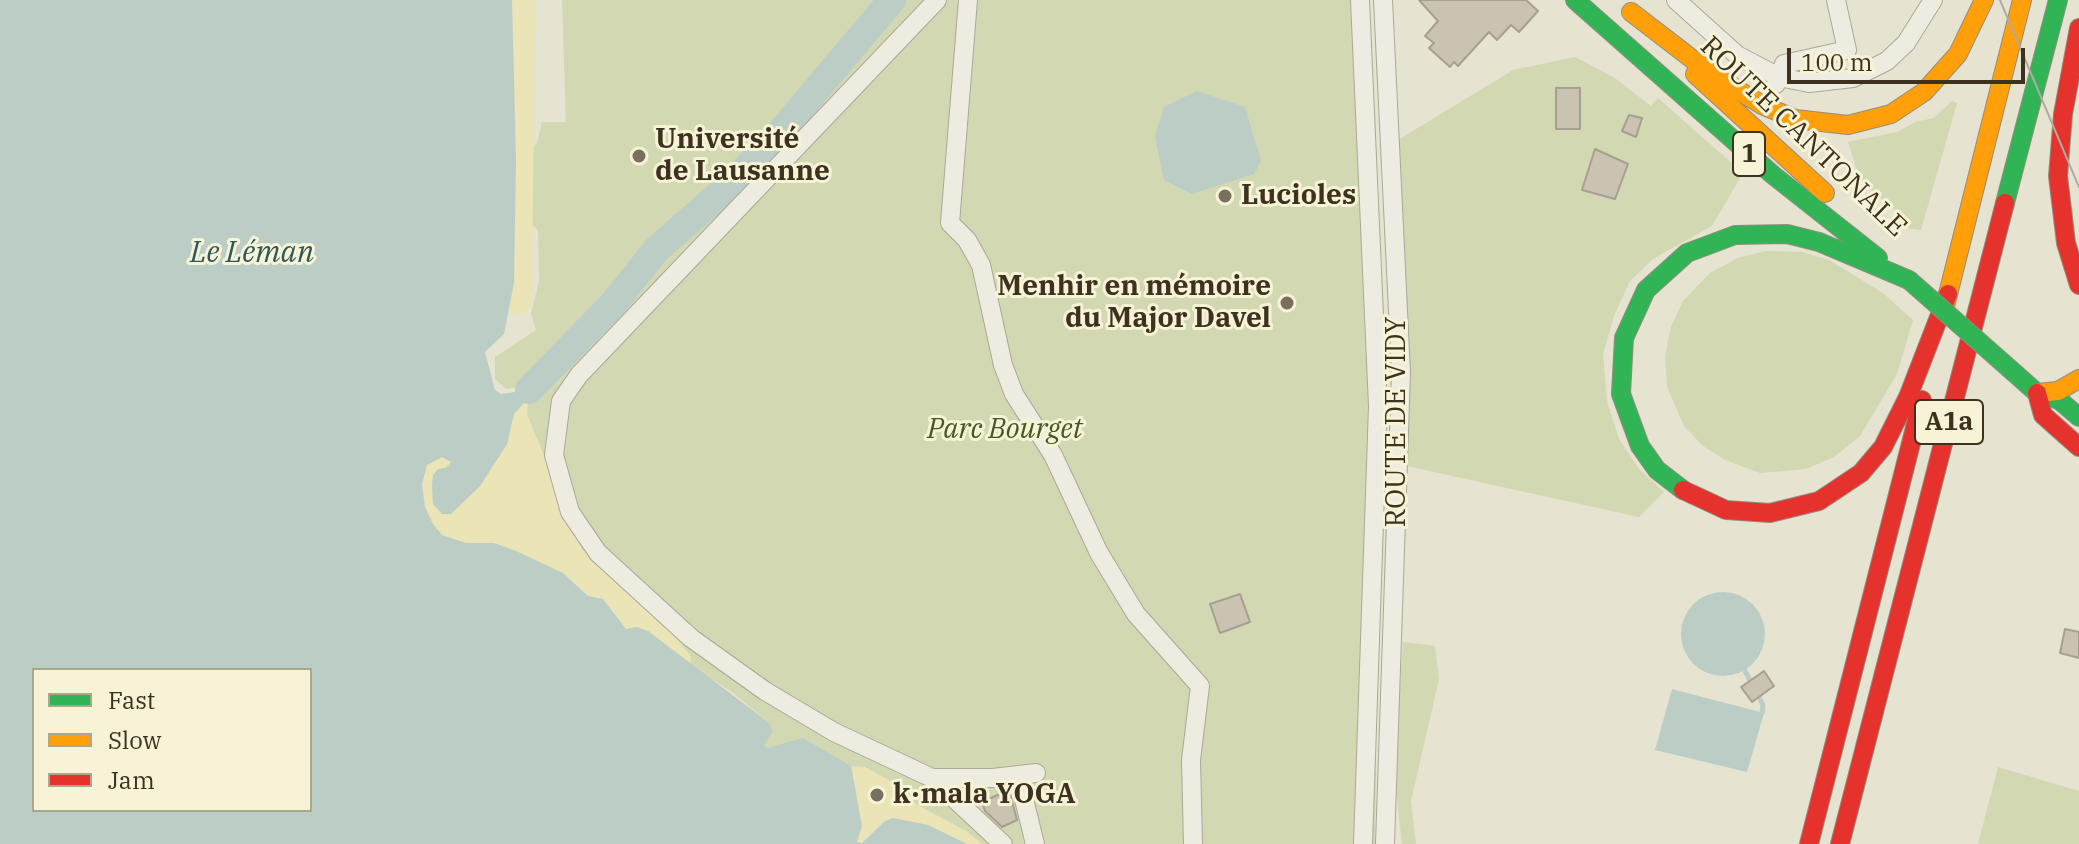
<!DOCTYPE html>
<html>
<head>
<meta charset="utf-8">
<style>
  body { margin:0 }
  #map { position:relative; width:2079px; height:844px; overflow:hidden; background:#e6e3d0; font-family:"IBM Plex Serif",serif }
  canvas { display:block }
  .legend { position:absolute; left:32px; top:668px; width:280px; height:144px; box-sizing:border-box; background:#f7f3d6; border:2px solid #aca68d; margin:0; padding:10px 14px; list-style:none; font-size:24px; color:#3c321f }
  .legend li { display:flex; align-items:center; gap:16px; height:40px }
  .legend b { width:40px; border:2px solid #aca68d }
  .scale { position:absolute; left:1787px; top:48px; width:238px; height:36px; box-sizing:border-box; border:4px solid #3c321f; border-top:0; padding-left:10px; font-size:24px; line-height:28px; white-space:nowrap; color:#3c321f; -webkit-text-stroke:6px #f7f3d6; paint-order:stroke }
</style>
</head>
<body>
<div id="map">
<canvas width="2079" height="844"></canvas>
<ul class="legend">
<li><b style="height:10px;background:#30b455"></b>Fast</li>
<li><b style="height:10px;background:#ff9f0a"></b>Slow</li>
<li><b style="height:10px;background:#e5322d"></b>Jam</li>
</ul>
<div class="scale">100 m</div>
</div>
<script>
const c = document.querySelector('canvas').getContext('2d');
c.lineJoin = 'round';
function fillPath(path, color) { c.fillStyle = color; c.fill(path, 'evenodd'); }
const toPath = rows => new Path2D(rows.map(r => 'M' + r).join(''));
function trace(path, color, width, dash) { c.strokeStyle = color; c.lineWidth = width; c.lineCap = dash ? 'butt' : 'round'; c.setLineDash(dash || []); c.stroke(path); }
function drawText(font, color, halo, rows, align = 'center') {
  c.font = font + ' "IBM Plex Serif",serif'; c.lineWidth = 6; c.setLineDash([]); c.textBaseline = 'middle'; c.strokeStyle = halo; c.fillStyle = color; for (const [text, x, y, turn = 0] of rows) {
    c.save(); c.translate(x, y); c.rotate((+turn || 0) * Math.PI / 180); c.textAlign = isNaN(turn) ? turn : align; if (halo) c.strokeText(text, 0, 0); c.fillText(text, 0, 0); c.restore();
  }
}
fillPath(toPath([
  [562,0,1356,0,1373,381,1359,768,1376,771,1375,844,967,844,767,748,764,745,768,722,732,692,690,665,427,465,528,398,535,384,506,389,495,379,495,357,536,330,531,314,539,281,538,231,520,210,520,159,537,143,542,122,566,122],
  [1575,57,1615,78,1651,106,1658,98,1743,173,1712,226,1653,259,1630,281,1614,316,1603,354,1607,401,1619,439,1639,469,1664,492,1639,517,1407,466,1398,140,1513,70],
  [1952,101,1957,103,1921,230,1890,226,1899,213,1861,182,1848,142,1897,132,1915,122,1934,118],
  [1766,251,1802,252,1829,260,1883,293,1913,320,1897,374,1860,436,1834,457,1806,469,1760,473,1725,460,1703,446,1684,426,1667,387,1665,357,1671,327,1683,301,1710,273,1738,258],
  [1403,642,1435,646,1439,679,1411,801,1416,844,1402,844,1394,773],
  [1998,767,2079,791,2079,844,1978,844]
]), '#d1d8b2');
fillPath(toPath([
  [512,0,535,0,532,301,527,313,510,315,516,245],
  [529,390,527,414,582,549,648,604,691,656,690,665,648,631,626,629,614,610,588,596,578,584,494,543,466,543,442,535,433,524,425,507,422,484,427,465,442,456,451,462,445,469,447,515,451,514,480,486,507,444,514,414,528,398],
  [851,766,865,767,902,787,899,795,968,832,982,844,967,844,928,825,885,821,861,843,856,842,862,826]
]), '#eae4b7');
fillPath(toPath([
  [0,0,512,0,516,160,514,283,504,334,485,352,495,390,501,394,529,390,528,398,514,414,507,444,480,486,451,514,442,514,433,504,432,486,433,475,438,469,450,467,451,462,442,457,427,465,422,484,425,507,433,524,442,535,466,543,494,543,516,551,563,573,588,596,603,599,626,629,637,627,648,631,768,722,773,731,764,745,767,748,803,738,851,766,862,826,857,842,862,843,885,821,893,818,928,825,967,844,0,844],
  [34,670,310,670,310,810,34,810],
  [1197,91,1245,107,1261,161,1254,174,1192,194,1164,180,1155,137,1164,107],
  '1681 634a42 42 0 1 1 84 0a42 42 0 1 1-84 0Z',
  [1672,689,1764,713,1747,772,1655,750]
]), '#bbcdc5');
trace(toPath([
  [1745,671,1752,684],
  [1757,693,1763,705,1762,713]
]), '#bbcdc5', 5);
trace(toPath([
  [529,390,613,304,657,249,729,186,779,134,892,0]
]), '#bbcdc5', 28);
const building = toPath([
  [1419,0,1526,0,1538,11,1519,32,1511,25,1497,40,1489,32,1458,66,1454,62,1450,67,1429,48,1434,43,1425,36,1438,21,1419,0],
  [1556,88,1580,88,1580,129,1556,129,1556,88],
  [1629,115,1642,118,1636,137,1622,131,1629,115],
  [1595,149,1628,164,1615,199,1582,190,1595,149],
  [1240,594,1250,622,1220,633,1210,604,1240,594],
  [2065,629,2079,632,2079,658,2060,653,2065,629],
  [1764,671,1774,686,1752,702,1741,687,1764,671],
  [1009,790,1017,820,1002,827,985,811,982,802,1009,790]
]);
fillPath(building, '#cac3b1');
trace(building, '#a79f8f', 2);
const street = toPath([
  [937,0,579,375,561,401,554,455,570,512,598,553,691,638,765,691,834,732,932,778,993,778,1036,773],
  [968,0,950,223,967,240,981,265,1003,365,1014,394,1053,455,1099,553,1136,614,1200,686,1191,760,1193,844],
  [1360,0,1378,406,1363,844],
  [1383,0,1401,373,1385,844],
  [1676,0,1737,55,1779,77,1809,83,1853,78,1887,61,1906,43,1933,0],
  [1776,84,1784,64,1847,50,1836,0],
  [1018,775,1035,844],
  [932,778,1003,844]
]);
const fast = toPath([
  [1575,0,1773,175,1878,258],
  [2005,203,2058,0],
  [2010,369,2037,393,2059,400,2079,417],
  [1683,490,1657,470,1640,446,1621,394,1624,338,1646,290,1687,253,1735,235,1787,234,1819,242,1909,280]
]);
const slow = toPath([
  [1631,12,1709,72,1762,105,1795,119,1848,125,1891,114,1924,92,1958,54,1984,0],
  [1695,74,1825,193],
  [1943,314,2022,0],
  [2037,393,2058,391,2079,379]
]);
const jam = toPath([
  [2079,28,2063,114,2058,176,2066,243,2079,285],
  [2037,393,2043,415,2079,447],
  [1683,490,1726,510,1770,513,1819,501,1861,473,1883,447,1908,397,1948,294],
  [1809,844,1922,400],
  [1840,844,2005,203]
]);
trace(street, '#aca898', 20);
trace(fast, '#928d7f', 20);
trace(slow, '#928d7f', 20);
trace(jam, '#928d7f', 20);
trace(street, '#eeece1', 18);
trace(fast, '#30b455', 18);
trace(slow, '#ff9f0a', 18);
trace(jam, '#e5322d', 18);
trace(toPath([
  [2000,0,2079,187]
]), '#aeaca1', 2);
const fastBridge = toPath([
  [1909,280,2010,369]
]);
trace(fastBridge, '#928d7f', 20, []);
trace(fastBridge, '#30b455', 18);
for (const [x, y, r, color] of [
  [639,156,8,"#78705d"],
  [1225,196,8,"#78705d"],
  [1287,303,8,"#78705d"],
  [877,795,8,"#78705d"]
]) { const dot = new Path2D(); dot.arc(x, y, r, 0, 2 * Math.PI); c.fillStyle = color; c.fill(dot); trace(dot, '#f7f3d6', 3); }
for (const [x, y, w] of [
  [1749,154,32],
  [1949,422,68]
]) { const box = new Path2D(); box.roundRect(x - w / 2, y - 22, w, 44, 6); c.fillStyle = '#f7f3d6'; c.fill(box); trace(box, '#3c321f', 2); }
drawText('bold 26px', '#3c321f', null, [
  ["1",1749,154],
  ["A1a",1949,422]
]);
drawText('28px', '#3c321f', '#f7f3d6', [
  ["ROUTE CANTONALE",1803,137,44],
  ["ROUTE DE VIDY",1397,422,-90]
]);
drawText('bold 28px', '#3c321f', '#f7f3d6', [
  ["Université",655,140],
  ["de Lausanne",655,172],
  ["Lucioles",1241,196],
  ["Menhir en mémoire",1271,287,"right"],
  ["du Major Davel",1271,319,"right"],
  ["k·mala YOGA",893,795]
], 'left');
drawText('italic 28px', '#445a25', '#f7f3d6', [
  ["Parc Bourget",1005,430]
]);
drawText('italic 30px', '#2e585d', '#f7f3d6', [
  ["Le Léman",252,253]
]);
</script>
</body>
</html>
